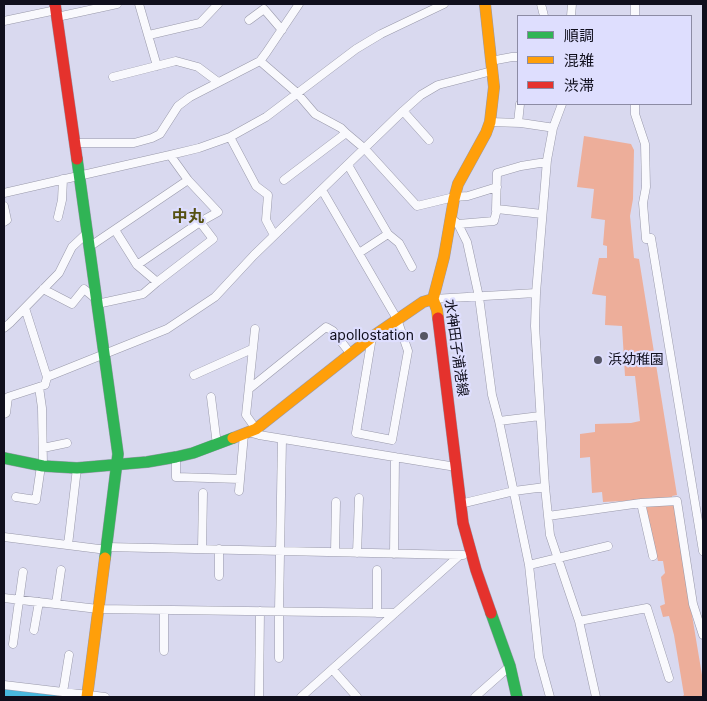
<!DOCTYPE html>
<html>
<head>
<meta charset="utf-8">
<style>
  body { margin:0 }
  #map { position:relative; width:707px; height:701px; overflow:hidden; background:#d9d9ef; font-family:Inter,"Noto Sans JP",sans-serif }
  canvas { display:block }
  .frame { position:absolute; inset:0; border:5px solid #100f1d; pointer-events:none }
  .legend { position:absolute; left:517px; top:15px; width:175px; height:90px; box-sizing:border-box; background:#dedefe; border:1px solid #8c8ba4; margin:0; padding:6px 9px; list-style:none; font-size:15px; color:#100f1d }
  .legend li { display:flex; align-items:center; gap:10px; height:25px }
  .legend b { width:25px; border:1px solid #8c8ba4 }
</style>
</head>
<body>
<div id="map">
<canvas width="707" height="701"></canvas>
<div class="frame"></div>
<ul class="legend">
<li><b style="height:6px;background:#30b455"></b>順調</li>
<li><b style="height:6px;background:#ff9f0a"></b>混雑</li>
<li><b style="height:6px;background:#e5322d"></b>渋滞</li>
</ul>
</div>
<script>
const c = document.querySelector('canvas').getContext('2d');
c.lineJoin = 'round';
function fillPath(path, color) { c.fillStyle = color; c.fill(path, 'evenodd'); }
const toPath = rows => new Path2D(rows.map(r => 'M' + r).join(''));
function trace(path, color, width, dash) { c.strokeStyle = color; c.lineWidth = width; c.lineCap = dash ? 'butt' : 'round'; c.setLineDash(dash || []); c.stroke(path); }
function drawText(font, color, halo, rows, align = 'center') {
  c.font = font + ' Inter,"Noto Sans JP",sans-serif'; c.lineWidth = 4.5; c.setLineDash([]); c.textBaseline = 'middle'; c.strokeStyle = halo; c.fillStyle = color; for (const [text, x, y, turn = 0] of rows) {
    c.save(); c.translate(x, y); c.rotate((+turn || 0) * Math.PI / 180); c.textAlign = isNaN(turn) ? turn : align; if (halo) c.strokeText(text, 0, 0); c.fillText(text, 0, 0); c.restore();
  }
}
fillPath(toPath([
  [584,136,631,144,634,150,633,199,630,216,634,258,639,259,677,495,672,496,703,681,703,697,682,697,684,695,674,635,669,616,663,617,660,606,665,604,661,577,665,573,663,561,658,561,643,500,603,502,602,492,592,493,590,457,580,458,580,434,595,432,595,424,631,423,640,421,635,376,625,376,622,326,605,325,606,296,592,294,599,258,607,258,607,246,603,245,605,220,591,218,594,189,577,187]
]), '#edae9a');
trace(toPath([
  [4,691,52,697]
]), '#49b9de', 12);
const street = toPath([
  [139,4,157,66],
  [541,4,544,16],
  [635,4,635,16],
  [571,16,572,4],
  [57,17,117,4],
  [249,20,264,9,282,30],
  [4,21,56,10],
  [149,35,200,23,218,4],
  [496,60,512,57,518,57],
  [260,61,297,93,315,114,341,128,346,133,365,149,417,206,454,197,468,196,497,187],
  [113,77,176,61,198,67,218,82],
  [635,104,635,114,645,144,646,187,643,203,646,239,651,238,703,551],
  [403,111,429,140],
  [490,122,521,123,548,127,553,128,562,104],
  [518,123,520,104],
  [553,128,547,160,536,293,535,326,545,487,550,535,579,621,596,697],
  [230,137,256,186,268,195,266,220,274,235],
  [75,143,134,143,152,138,160,134,178,106,190,97,260,61,266,53,299,4],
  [348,165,388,234,399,243,412,267],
  [284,180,346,133],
  [322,190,397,319,408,351,392,440,356,433,372,337],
  [4,193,170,155,199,148,230,137,266,117,356,49,381,34,444,4],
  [4,206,7,220,4,222],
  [496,210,497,173,521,166,546,162],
  [58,217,62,200,63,179],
  [451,218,458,224,467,242,479,297,492,395,499,421,529,565,539,657,550,697],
  [458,224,494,221,497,209,542,214],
  [115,230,137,265,157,282,213,239,200,222,218,212,188,180,170,155],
  [89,247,188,180],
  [359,253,388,234],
  [137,265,200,222],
  [43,289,72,304,84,289,96,299],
  [433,299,536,293],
  [97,304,143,294,157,282],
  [4,328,10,323,59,273,72,247,88,232],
  [255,329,246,415,256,429],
  [194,375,252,349],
  [47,377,167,329,215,297,254,255,403,111,421,95,438,85,492,71],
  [39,387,42,408,43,466],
  [249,389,326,327,333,331,350,353],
  [211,397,217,445],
  [4,414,6,413,8,397,45,385,47,377,25,308],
  [499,421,540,416],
  [248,432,259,435,456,467],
  [43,448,67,443],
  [176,457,176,477,240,479],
  [239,491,244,434],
  [16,497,36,500,41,466],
  [641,503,653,556],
  [460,504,514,491,545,487],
  [548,516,641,503,677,501,693,604,703,635],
  [4,537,107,550],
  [68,545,77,468],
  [107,547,460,555],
  [202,549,203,493],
  [335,552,336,502],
  [357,553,359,498],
  [394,554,395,457],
  [529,565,608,546],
  [219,576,219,549],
  [4,598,98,609,395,613],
  [56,604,61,570],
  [377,613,377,570],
  [579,621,647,608,669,678],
  [34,630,39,602],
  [13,644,23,572],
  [164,651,164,610],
  [279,658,279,611,282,439],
  [333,670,357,697],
  [4,685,105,697],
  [63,692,69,655],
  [259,697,260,611],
  [301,697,460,555,463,555],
  [475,697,510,666]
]);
const fast = toPath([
  [77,159,118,454,105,558],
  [4,458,43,466,77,468,147,462,176,457,193,453,233,438],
  [491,613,510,666,517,697]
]);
const slow = toPath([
  [438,318,437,310,433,299,444,257,454,199,458,184,486,133,490,122,494,87,485,4],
  [233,438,256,429,372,337,423,302,433,299],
  [87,697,105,558]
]);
const jam = toPath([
  [55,4,77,159],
  [438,318,463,523,476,570,491,613]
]);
trace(street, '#99a', 9);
trace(fast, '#99a', 12);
trace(slow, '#99a', 12);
trace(jam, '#99a', 12);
trace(street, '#f9f9fd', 8);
trace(fast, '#30b455', 11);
trace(slow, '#ff9f0a', 11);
trace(jam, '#e5322d', 11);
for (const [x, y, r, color] of [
  [424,336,5,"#565666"],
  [598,360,5,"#565666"]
]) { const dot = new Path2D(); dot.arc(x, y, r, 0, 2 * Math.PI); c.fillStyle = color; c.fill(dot); trace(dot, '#dedefe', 2); }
drawText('14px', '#100f1d', '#dedefe', [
  ["apollostation",414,336],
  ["浜幼稚園",608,360,"left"]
], 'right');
drawText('14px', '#100f1d', '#dedefe', [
  ["水神田子浦港線",456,348,82]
]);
drawText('bold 16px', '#555013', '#dedefe', [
  ["中丸",188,217]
]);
</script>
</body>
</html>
